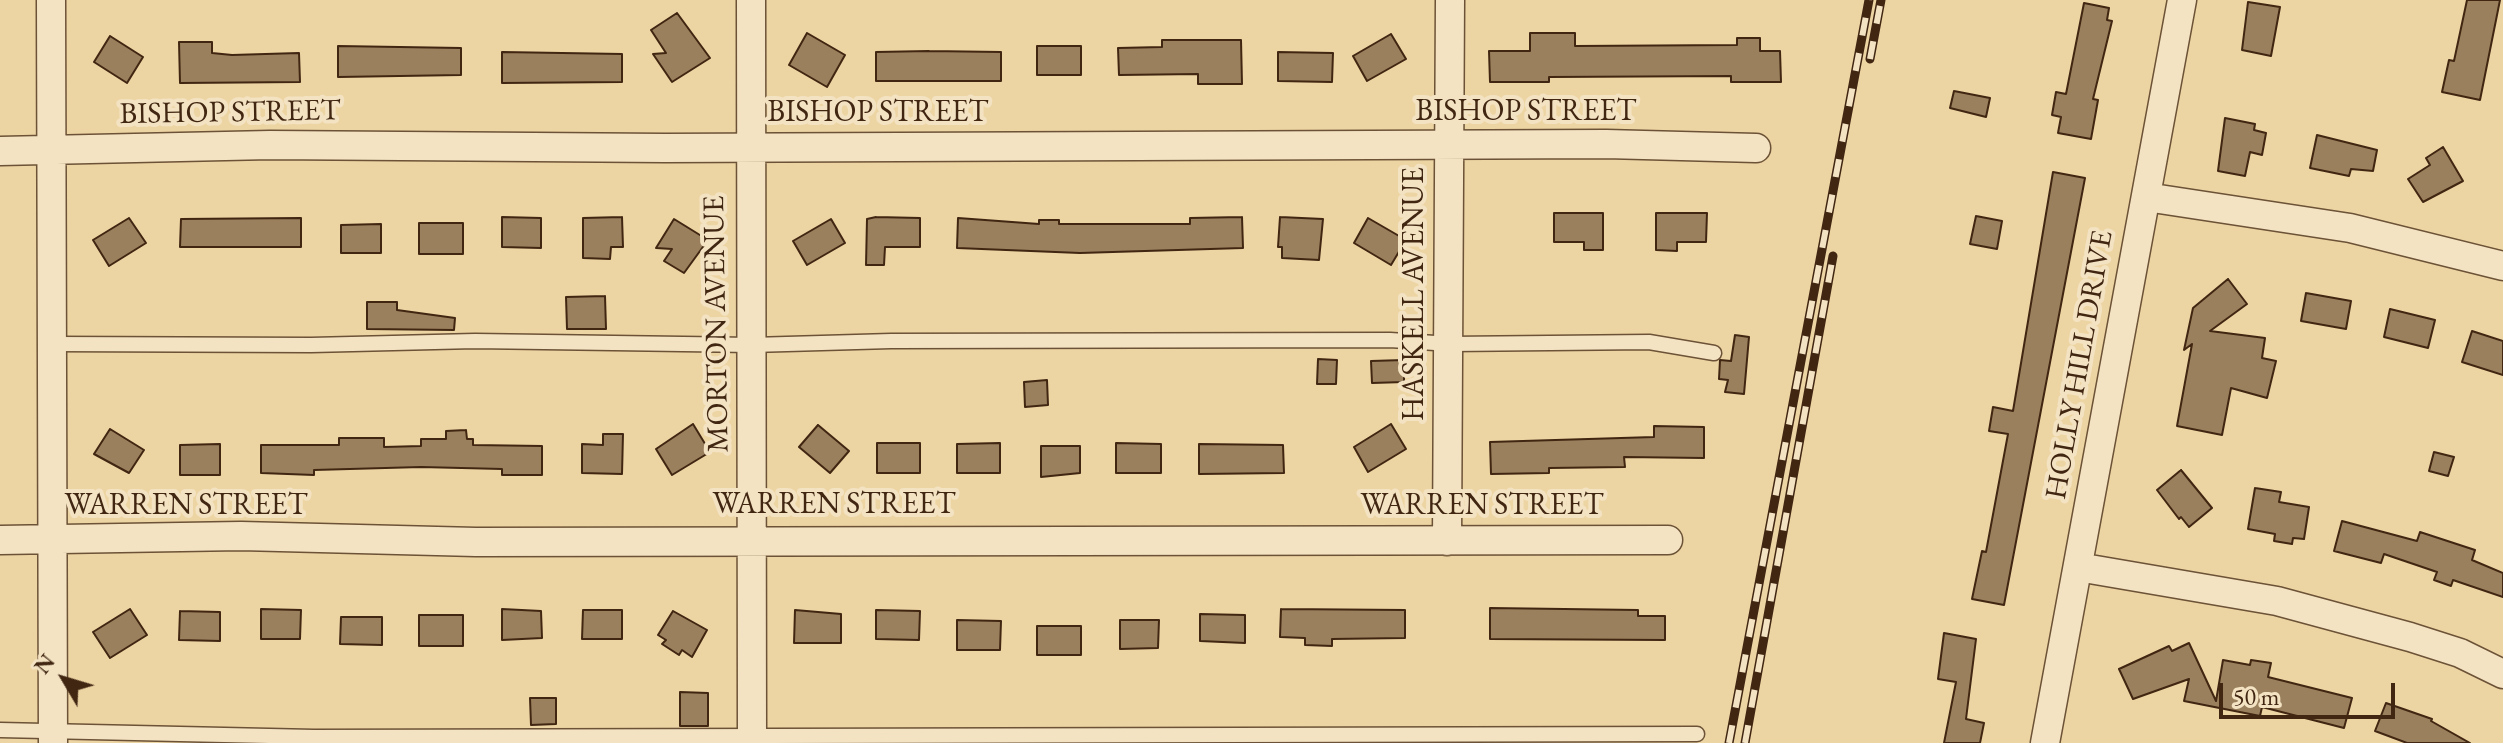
<!DOCTYPE html>
<html>
<head>
<meta charset="utf-8">
<style>
  body { margin:0 }
  #map { position:relative; width:2503px; height:743px; overflow:hidden; background:#edd4a3; font-family:"EB Garamond",serif }
  canvas { display:block }
  .north { position:absolute; left:24px; top:639px; width:80px; height:80px; -webkit-text-stroke:6px #f3e3c3; paint-order:stroke; rotate:308deg; font-size:22px; font-weight:700; line-height:32px; text-align:center; color:#412612 }
  .north::after { content:''; display:block; margin:auto; width:28px; height:36px; background:#412612; clip-path:polygon(50% 0,100% 100%,50% 72%,0 100%) }
  .scale { position:absolute; left:2219px; top:683px; width:176px; height:36px; box-sizing:border-box; border:4px solid #412612; border-top:0; padding-left:10px; font-size:24px; line-height:28px; white-space:nowrap; color:#412612; -webkit-text-stroke:6px #f3e3c3; paint-order:stroke }
</style>
</head>
<body>
<div id="map">
<canvas width="2503" height="743"></canvas>
<div class="north">N</div>
<div class="scale">50 m</div>
</div>
<script>
const c = document.querySelector('canvas').getContext('2d');
c.lineJoin = 'round';
function fillPath(path, color) { c.fillStyle = color; c.fill(path, 'evenodd'); }
const toPath = rows => new Path2D(rows.map(r => 'M' + r).join(''));
function trace(path, color, width, dash) { c.strokeStyle = color; c.lineWidth = width; c.lineCap = dash ? 'butt' : 'round'; c.setLineDash(dash || []); c.stroke(path); }
function drawText(font, color, halo, rows, align = 'center') {
  c.font = font + ' "EB Garamond",serif'; c.lineWidth = 8; c.setLineDash([]); c.textBaseline = 'middle'; c.strokeStyle = halo; c.fillStyle = color; for (const [text, x, y, turn = 0] of rows) {
    c.save(); c.translate(x, y); c.rotate((+turn || 0) * Math.PI / 180); c.textAlign = isNaN(turn) ? turn : align; if (halo) c.strokeText(text, 0, 0); c.fillText(text, 0, 0); c.restore();
  }
}
const building = toPath([
  [2467,0,2500,0,2480,100,2442,92,2449,60,2454,61,2467,0],
  [2248,2,2280,7,2271,56,2242,50,2248,2],
  [2084,3,2109,8,2107,20,2112,21,2093,99,2098,100,2091,139,2058,133,2061,117,2052,115,2056,92,2066,94,2084,3],
  [677,13,710,58,672,82,653,54,666,53,651,30,677,13],
  [807,33,845,55,827,87,789,65,807,33],
  [1530,33,1575,33,1575,46,1737,45,1737,38,1760,38,1760,51,1780,51,1781,82,1731,82,1731,76,1549,77,1549,82,1490,82,1489,51,1530,51,1530,33],
  [1391,34,1406,59,1367,81,1353,56,1391,34],
  [110,36,143,57,127,83,94,62,110,36],
  [1162,40,1241,40,1242,84,1198,84,1198,74,1119,75,1118,48,1162,47,1162,40],
  [179,42,212,42,212,53,232,55,299,53,300,82,180,83,179,42],
  [338,46,461,48,461,75,338,77,338,46],
  [1037,46,1081,46,1081,75,1037,75,1037,46],
  [929,51,1001,52,1001,81,876,81,876,52,929,51],
  [502,52,622,54,622,82,502,83,502,52],
  [1278,52,1333,53,1332,82,1278,81,1278,52],
  [1954,91,1990,98,1986,117,1950,108,1954,91],
  [2225,118,2255,124,2254,130,2266,133,2262,155,2250,152,2245,176,2218,171,2225,118],
  [2317,135,2377,150,2373,171,2351,169,2349,176,2310,168,2317,135],
  [2443,147,2463,181,2423,202,2408,179,2430,165,2426,158,2443,147],
  [2053,172,2085,178,2004,605,1972,599,1982,551,1986,552,2008,434,1989,431,1993,407,2013,411,2053,172],
  [1554,213,1603,213,1603,250,1584,250,1584,242,1554,242,1554,213],
  [1656,213,1707,213,1706,242,1677,242,1677,251,1656,250,1656,213],
  [1976,216,2002,221,1997,249,1970,244,1976,216],
  [502,217,541,218,541,248,502,247,502,217],
  [622,217,623,247,611,247,610,259,583,258,583,218,622,217],
  [876,217,920,218,920,247,885,247,884,265,866,265,867,219,876,217],
  [1242,217,1243,248,1080,253,957,248,958,218,1039,224,1039,220,1059,220,1059,224,1190,224,1190,218,1242,217],
  [1280,217,1323,219,1319,260,1282,258,1282,247,1278,247,1280,217],
  [129,218,146,243,109,266,93,240,129,218],
  [301,218,301,247,180,247,181,219,301,218],
  [1368,218,1406,240,1391,265,1354,243,1368,218],
  [674,219,708,240,684,273,664,261,672,249,656,248,674,219],
  [831,219,845,243,807,265,793,241,831,219],
  [419,223,463,223,463,254,419,254,419,223],
  [381,224,381,253,341,253,341,225,381,224],
  [2228,279,2247,304,2210,331,2265,338,2262,358,2276,361,2267,398,2231,388,2222,435,2177,426,2192,344,2184,350,2193,308,2228,279],
  [2306,293,2351,301,2346,329,2301,321,2306,293],
  [605,296,606,329,567,329,566,297,605,296],
  [367,302,397,302,397,310,455,318,454,330,367,329,367,302],
  [2390,309,2435,320,2428,348,2384,337,2390,309],
  [2472,331,2503,341,2503,375,2462,362,2472,331],
  [1735,335,1749,337,1744,394,1725,392,1728,380,1719,379,1720,360,1731,361,1735,335],
  [1318,359,1337,360,1336,384,1317,384,1318,359],
  [1404,360,1404,382,1372,383,1371,361,1404,360],
  [1047,380,1048,405,1025,407,1024,382,1047,380],
  [693,424,710,452,672,475,656,449,693,424],
  [1391,424,1406,449,1368,472,1354,447,1391,424],
  [818,425,849,451,830,473,799,447,818,425],
  [1654,426,1704,427,1704,458,1624,457,1625,467,1549,468,1549,473,1491,474,1490,442,1654,437,1654,426],
  [110,429,144,450,129,473,94,454,110,429],
  [466,430,467,439,473,439,473,445,542,446,542,475,502,475,502,469,421,467,314,470,314,475,261,473,261,445,339,445,339,438,384,438,384,447,421,446,421,439,446,439,446,431,466,430],
  [603,434,623,434,622,474,582,473,582,444,603,445,603,434],
  [877,443,920,443,920,473,877,473,877,443],
  [1000,443,1000,473,957,473,957,444,1000,443],
  [1116,443,1161,444,1161,473,1116,473,1116,443],
  [220,444,220,475,180,475,180,445,220,444],
  [1199,444,1283,445,1284,473,1199,474,1199,444],
  [1041,446,1080,446,1080,473,1041,477,1041,446],
  [2434,452,2454,457,2448,476,2429,471,2434,452],
  [2181,470,2212,508,2189,527,2181,517,2179,519,2157,490,2181,470],
  [2255,488,2281,492,2279,502,2309,507,2304,539,2293,538,2292,544,2274,541,2275,534,2248,529,2255,488],
  [2342,521,2417,541,2420,532,2475,550,2472,560,2503,573,2503,597,2453,580,2451,586,2434,580,2437,572,2384,554,2381,563,2334,551,2342,521],
  [1490,608,1638,610,1638,616,1665,616,1665,640,1490,639,1490,608],
  [130,609,147,635,110,658,93,632,130,609],
  [261,609,301,610,300,639,261,639,261,609],
  [502,609,541,611,542,638,502,640,502,609],
  [1281,609,1405,610,1405,638,1332,639,1332,646,1305,645,1305,638,1280,637,1281,609],
  [583,610,622,610,622,639,582,639,583,610],
  [795,610,841,614,841,643,794,643,795,610],
  [876,610,920,611,919,640,876,639,876,610],
  [180,611,220,612,220,641,179,640,180,611],
  [673,611,707,630,692,657,682,650,679,655,662,644,666,640,658,635,673,611],
  [1200,614,1245,615,1245,643,1200,641,1200,614],
  [419,615,463,615,463,646,419,646,419,615],
  [341,617,382,617,382,645,340,644,341,617],
  [957,620,1001,621,1000,650,957,650,957,620],
  [1120,620,1159,620,1158,648,1120,649,1120,620],
  [1037,626,1081,626,1081,655,1037,655,1037,626],
  [1944,633,1976,639,1966,719,1984,723,1980,743,1944,743,1956,682,1938,679,1944,633],
  [2189,643,2216,701,2223,660,2250,665,2251,660,2271,663,2268,677,2352,698,2344,728,2262,707,2260,716,2184,701,2189,679,2133,699,2119,669,2169,646,2172,651,2189,643],
  [680,692,708,693,708,726,680,726,680,692],
  [530,698,556,698,556,724,531,725,530,698],
  [2386,703,2432,719,2431,721,2470,743,2407,743,2375,731,2386,703]
]);
fillPath(building, '#9a805d');
trace(building, '#412612', 2);
const service = toPath([
  [53,344,311,345,475,341,752,345,891,341,1390,340,1450,344,1649,342,1714,353],
  [0,730,314,737,1697,734]
]);
const minor = toPath([
  [51,0,53,743],
  [751,0,752,743],
  [0,151,270,145,665,148,1606,144,1756,148],
  [2146,197,2350,228,2503,266],
  [0,540,241,536,476,542,1668,540],
  [1447,541,1450,0],
  [2078,567,2277,601,2410,637,2460,653,2503,674],
  [2045,743,2182,0]
]);
trace(service, '#6c5236', 17);
trace(minor, '#6c5236', 31);
trace(service, '#f3e3c3', 14);
trace(minor, '#f3e3c3', 28);
const rail = toPath([
  [1870,59,1881,0],
  [1729,743,1869,0],
  [1745,743,1833,256]
]);
trace(rail, '#412612', 9);
trace(rail, '#f3e3c3', 6, [18]);
drawText('30px', '#412612', '#f3e3c3', [
  ["BISHOP STREET",1526,112],
  ["BISHOP STREET",230,113,-1],
  ["BISHOP STREET",878,113],
  ["HASKELL AVENUE",1415,294,-90],
  ["MORTON AVENUE",717,324,-91],
  ["HOLLY HILL DRIVE",2080,365,-80],
  ["WARREN STREET",834,505],
  ["WARREN STREET",186,506],
  ["WARREN STREET",1482,506]
]);
</script>
</body>
</html>
